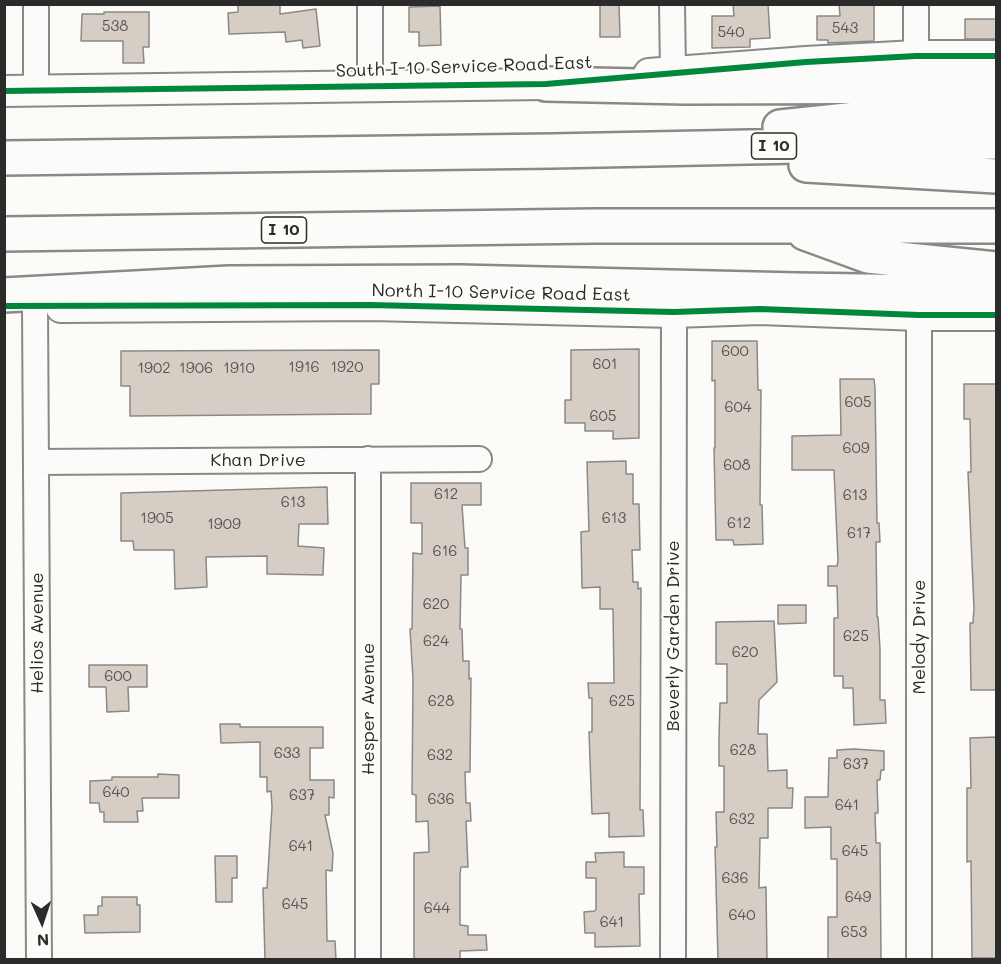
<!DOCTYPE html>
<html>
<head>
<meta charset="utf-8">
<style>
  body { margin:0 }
  #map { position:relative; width:1001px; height:964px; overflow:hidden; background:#fcfbf8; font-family:Mali,sans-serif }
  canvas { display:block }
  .frame { position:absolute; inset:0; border:6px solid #2b2b2b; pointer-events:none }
  .north { position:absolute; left:12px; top:892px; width:60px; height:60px; -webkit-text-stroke:4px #fdfcf7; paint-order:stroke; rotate:177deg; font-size:16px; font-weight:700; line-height:24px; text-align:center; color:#2b2b2b }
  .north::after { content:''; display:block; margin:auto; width:21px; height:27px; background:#2b2b2b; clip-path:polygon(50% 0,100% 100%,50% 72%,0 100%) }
</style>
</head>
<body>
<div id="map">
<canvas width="1001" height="964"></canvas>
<div class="frame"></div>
<div class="north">N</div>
</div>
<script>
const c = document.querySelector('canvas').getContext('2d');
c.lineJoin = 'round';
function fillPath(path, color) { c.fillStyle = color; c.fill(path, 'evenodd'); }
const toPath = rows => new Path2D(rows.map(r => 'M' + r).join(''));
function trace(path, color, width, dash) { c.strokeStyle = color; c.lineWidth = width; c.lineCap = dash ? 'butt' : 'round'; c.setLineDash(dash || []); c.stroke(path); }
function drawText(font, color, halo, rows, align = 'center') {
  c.font = font + ' Mali,sans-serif'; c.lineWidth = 4.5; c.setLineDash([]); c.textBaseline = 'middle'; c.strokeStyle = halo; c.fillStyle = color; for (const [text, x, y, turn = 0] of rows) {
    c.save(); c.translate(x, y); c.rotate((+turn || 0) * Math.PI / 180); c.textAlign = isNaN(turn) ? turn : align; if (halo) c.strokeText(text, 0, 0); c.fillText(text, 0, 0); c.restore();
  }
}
const building = toPath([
  [238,4,280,4,280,14,316,9,320,46,303,48,302,40,286,42,285,32,229,34,228,13,238,12,238,4],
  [600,4,619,4,620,37,600,37,600,4],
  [733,4,768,4,770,38,750,39,750,47,712,48,712,16,734,16,733,4],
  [839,4,874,4,874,41,828,43,828,40,817,40,817,16,840,16,839,4],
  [440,6,441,45,419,46,419,32,409,32,409,7,440,6],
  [104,12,149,12,149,47,143,47,144,63,123,63,123,41,81,41,82,14,104,14,104,12],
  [965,19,996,19,996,39,965,39,965,19],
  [712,341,757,341,758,390,761,390,760,505,762,505,763,544,734,545,733,540,716,540,714,448,715,448,715,380,712,381,712,341],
  [639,349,639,438,613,439,613,431,585,431,585,423,565,423,565,400,571,400,571,350,639,349],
  [379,350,379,384,371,384,371,414,130,416,130,386,121,386,121,351,379,350],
  [840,379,874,379,875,388,877,523,879,523,880,542,876,542,877,617,878,617,880,649,880,700,885,700,886,723,854,725,853,688,843,688,843,676,834,676,834,618,838,618,837,586,828,586,828,566,837,566,838,561,834,470,792,470,792,436,841,435,840,379],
  [964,384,996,384,996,690,971,690,970,623,973,623,974,608,968,472,971,472,970,419,964,419,964,384],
  [626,461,626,474,633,474,633,504,639,504,640,550,632,550,633,582,638,582,638,589,641,588,640,810,643,810,644,836,609,837,609,813,592,814,589,732,592,732,592,698,589,698,588,683,614,683,613,609,600,609,600,587,582,588,581,532,589,531,587,462,626,461],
  [411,483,481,483,481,505,462,505,465,548,468,548,468,575,461,575,460,629,462,629,463,661,469,661,469,679,471,678,470,772,465,772,466,803,470,803,471,821,466,821,468,867,461,867,460,874,460,925,468,926,468,935,486,935,487,950,460,951,460,960,414,960,414,853,429,852,428,821,416,822,416,795,412,794,413,679,410,629,412,629,413,553,422,554,422,523,411,523,411,483],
  [327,487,328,524,299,524,298,546,324,548,323,575,267,574,267,556,206,557,207,587,175,589,174,550,134,550,133,541,121,541,121,493,327,487],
  [778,605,806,605,806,623,778,624,778,605],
  [774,621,777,682,759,700,758,734,767,734,768,771,787,770,787,788,793,788,792,808,768,808,768,838,760,838,759,888,766,887,767,960,718,960,715,847,717,847,716,812,724,812,724,766,719,766,719,738,720,703,727,703,727,664,716,664,716,622,774,621],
  [89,665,147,665,147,687,128,687,129,711,107,712,106,687,89,687,89,665],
  [220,724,240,724,240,727,323,727,323,748,310,748,310,780,334,780,334,798,329,797,329,815,325,815,333,853,332,871,326,870,327,941,335,941,336,960,265,960,263,888,267,888,272,807,271,791,267,792,267,777,260,777,260,742,221,743,220,724],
  [996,737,996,958,972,958,971,861,967,862,967,788,971,788,970,738,996,737],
  [854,749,884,751,884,770,881,770,880,780,877,780,878,813,875,813,876,843,880,843,881,959,828,959,828,917,837,917,837,859,831,859,831,827,805,828,805,797,828,797,829,758,837,758,837,750,854,749],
  [158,774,179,775,179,798,142,798,143,811,137,811,138,822,104,822,104,812,100,812,99,803,90,803,90,781,112,780,112,777,158,777,158,774],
  [624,852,624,867,644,867,644,894,639,894,640,946,595,947,595,933,585,933,584,912,595,911,596,909,596,878,586,878,586,862,596,862,595,853,624,852],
  [215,856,237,856,237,878,232,878,232,902,216,902,215,856],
  [102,897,137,897,137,905,140,905,140,932,85,933,84,915,98,915,98,906,102,906,102,897]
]);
fillPath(building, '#d6cec5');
trace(building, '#898987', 1.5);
const minor = toPath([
  [36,4,36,91],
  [370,4,370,85],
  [672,4,673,72],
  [916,4,916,56],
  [35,307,39,960],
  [919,315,919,960],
  [36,462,479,459],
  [368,960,368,459],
  [673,960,674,312]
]);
const tertiary = toPath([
  [649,74,806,62,916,56,996,56],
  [4,91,546,84,568,82],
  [61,307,370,305,674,312,760,309,919,315,996,315]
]);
const motorway = toPath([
  [546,84,685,87,996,86],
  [780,127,876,117,996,110],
  [4,158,552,151,996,142],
  [806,165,996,176],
  [805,233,868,256,996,269],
  [4,234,594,226,996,226],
  [4,295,229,283,460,282,797,290,996,293]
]);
trace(minor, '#898987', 28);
trace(tertiary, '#898987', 34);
trace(motorway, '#898987', 38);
trace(minor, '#fbfbf9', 24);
trace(tertiary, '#fbfbf9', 30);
trace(motorway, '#fbfbf9', 33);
trace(toPath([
  [4,91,546,84,806,62,916,56,996,56],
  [4,306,370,305,674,312,760,309,919,315,996,315]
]), '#00873e', 6);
drawText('15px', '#565452', null, [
  ["538",115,26],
  ["543",845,28],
  ["540",731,32],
  ["600",735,351],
  ["601",605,364],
  ["1916",304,367],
  ["1920",347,367],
  ["1902",154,368],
  ["1906",196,368],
  ["1910",239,368],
  ["605",858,402],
  ["604",738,407],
  ["605",603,416],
  ["609",856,448],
  ["608",737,465],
  ["612",446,494],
  ["613",855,495],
  ["613",293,502],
  ["1905",157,518],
  ["613",614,518],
  ["612",739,523],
  ["1909",224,524],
  ["617",859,533],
  ["616",445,551],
  ["620",436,604],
  ["625",856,636],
  ["624",436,641],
  ["620",745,652],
  ["600",118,676],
  ["628",441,701],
  ["625",622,701],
  ["628",743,750],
  ["633",287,753],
  ["632",440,755],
  ["637",856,764],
  ["640",116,792],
  ["637",302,795],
  ["636",441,799],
  ["641",847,805],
  ["632",742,819],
  ["641",301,846],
  ["645",855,851],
  ["636",735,878],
  ["649",858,897],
  ["645",295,904],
  ["644",437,908],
  ["640",742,915],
  ["641",612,922],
  ["653",854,932]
]);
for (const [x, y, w] of [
  [774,146,45],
  [284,230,45]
]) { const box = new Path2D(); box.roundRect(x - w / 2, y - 13, w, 26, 4.5); c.fillStyle = '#fdfcf7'; c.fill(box); trace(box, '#2b2b2b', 1.5); }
drawText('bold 16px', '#2b2b2b', null, [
  ["I 10",774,146],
  ["I 10",284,230]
]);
drawText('18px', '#2b2b2b', '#fdfcf7', [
  ["South I-10 Service Road East",464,67,-2],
  ["North I-10 Service Road East",501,293,1],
  ["Khan Drive",258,460],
  ["Helios Avenue",37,633,-90],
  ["Beverly Garden Drive",673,636,-90],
  ["Melody Drive",919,637,-90],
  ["Hesper Avenue",368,709,-90]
]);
</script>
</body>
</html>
